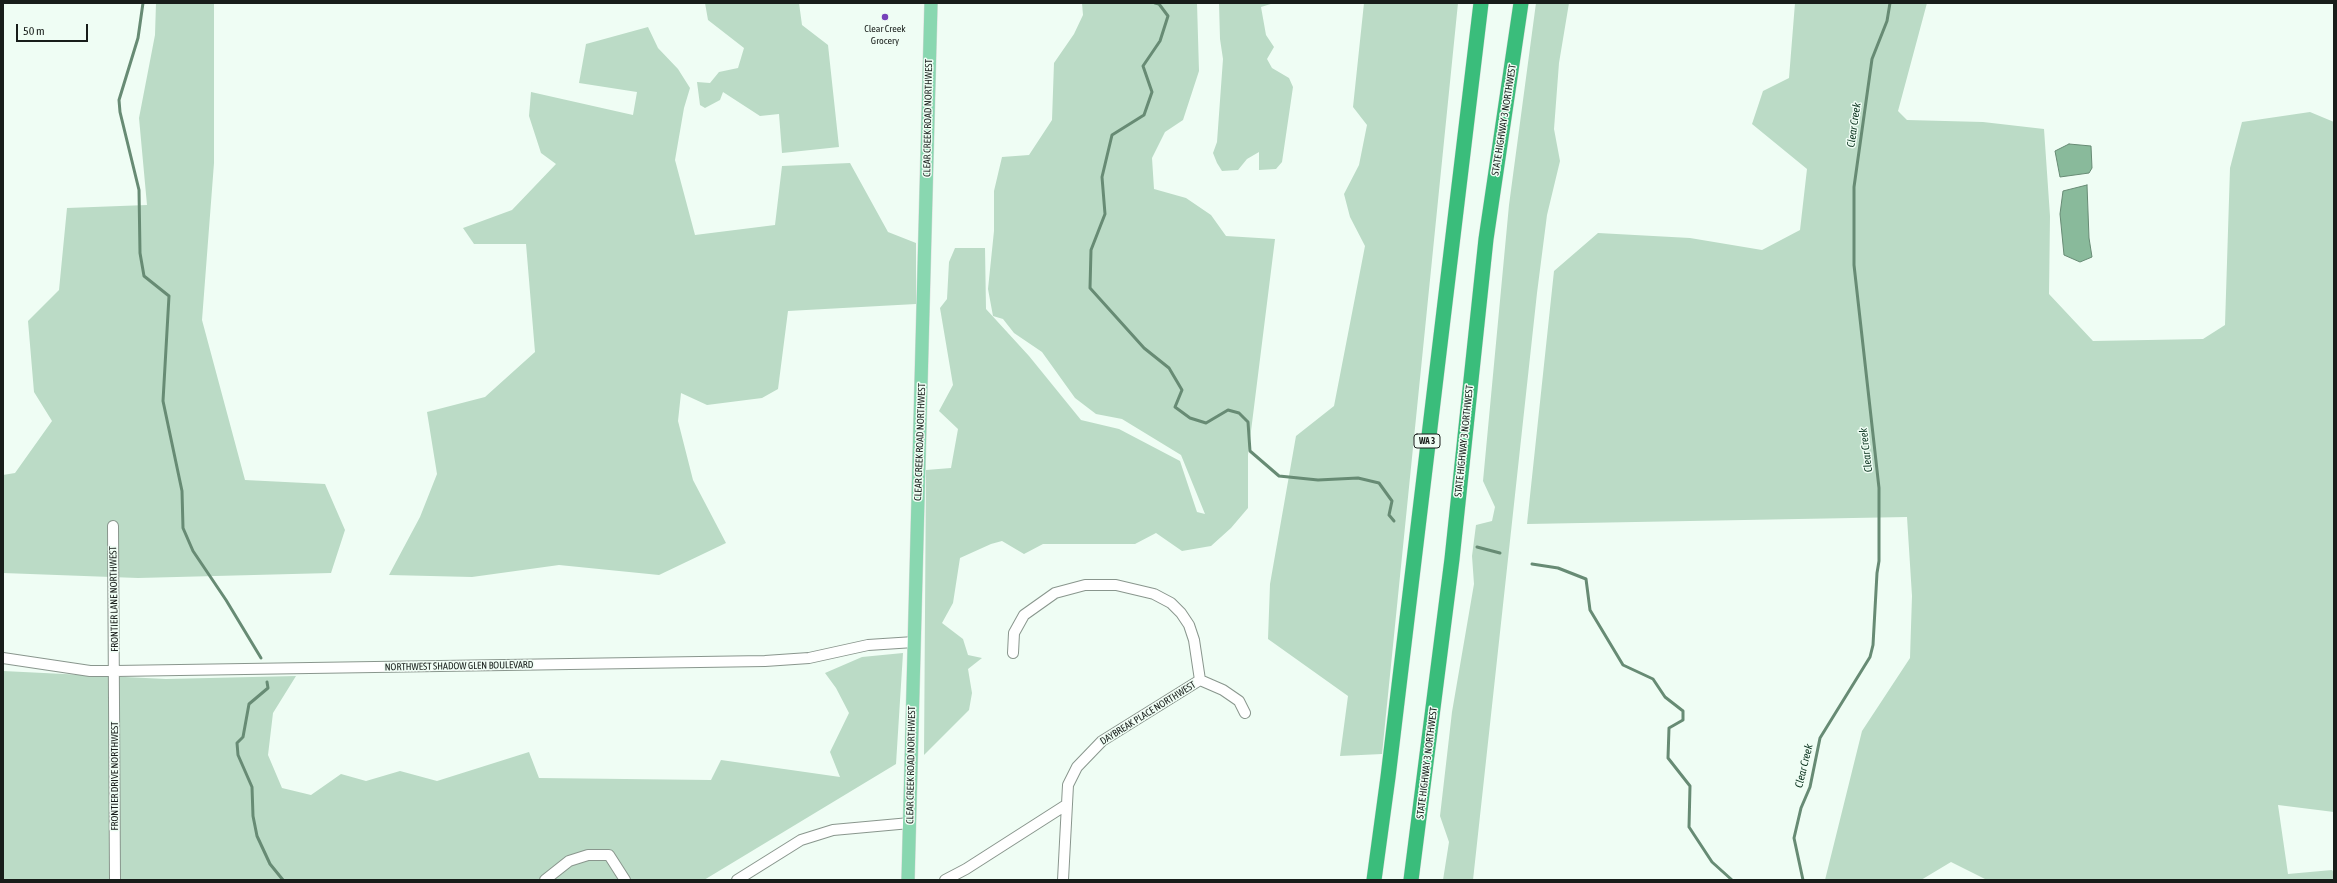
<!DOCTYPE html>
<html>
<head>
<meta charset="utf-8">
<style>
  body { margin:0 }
  #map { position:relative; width:2337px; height:883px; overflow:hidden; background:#effdf4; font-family:"Asap Condensed",sans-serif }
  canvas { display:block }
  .frame { position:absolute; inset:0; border:4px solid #181d1a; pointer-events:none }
  .scale { position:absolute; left:16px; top:24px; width:72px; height:18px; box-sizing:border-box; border:2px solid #181d1a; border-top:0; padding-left:5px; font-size:12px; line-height:14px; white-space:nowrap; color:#181d1a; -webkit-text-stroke:3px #effdf4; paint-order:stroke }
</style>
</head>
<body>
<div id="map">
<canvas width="2337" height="883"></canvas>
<div class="frame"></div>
<div class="scale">50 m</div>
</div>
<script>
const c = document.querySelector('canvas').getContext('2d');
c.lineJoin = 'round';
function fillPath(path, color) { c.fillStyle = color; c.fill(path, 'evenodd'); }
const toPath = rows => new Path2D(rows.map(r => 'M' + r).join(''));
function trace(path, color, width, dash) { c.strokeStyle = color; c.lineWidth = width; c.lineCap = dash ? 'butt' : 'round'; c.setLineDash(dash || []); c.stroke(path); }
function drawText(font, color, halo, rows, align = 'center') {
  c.font = font + ' "Asap Condensed",sans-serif'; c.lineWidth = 3; c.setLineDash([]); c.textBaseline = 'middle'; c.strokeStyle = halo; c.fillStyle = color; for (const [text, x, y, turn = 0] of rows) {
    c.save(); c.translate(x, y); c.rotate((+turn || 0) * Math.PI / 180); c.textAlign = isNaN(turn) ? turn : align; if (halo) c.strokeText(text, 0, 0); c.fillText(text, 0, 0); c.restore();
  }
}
fillPath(toPath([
  [156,3,214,3,214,163,202,320,245,480,325,484,345,530,331,573,138,578,3,573,3,475,15,473,52,421,34,392,28,321,59,290,67,208,147,205,139,118,155,35],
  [705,3,799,3,802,25,828,45,839,147,782,153,779,114,760,116,723,92,720,100,705,108,700,105,697,82,710,83,719,72,738,68,744,48,708,20],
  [1082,3,1197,3,1199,71,1183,120,1165,132,1152,158,1154,189,1186,198,1211,215,1226,236,1275,239,1248,455,1248,508,1231,528,1211,546,1182,551,1156,533,1135,544,1043,544,1024,554,1002,541,991,544,960,558,953,603,942,623,963,639,968,655,982,658,968,669,972,693,969,710,924,755,926,470,951,468,958,429,939,411,953,385,940,308,947,299,949,262,955,248,985,248,986,309,1029,356,1081,420,1119,429,1180,461,1197,512,1205,514,1181,455,1122,419,1096,414,1075,398,1042,352,1014,333,1003,319,993,316,988,289,994,231,994,191,1002,157,1029,155,1052,120,1054,63,1074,34,1083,15],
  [1219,3,1274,3,1261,7,1266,35,1274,47,1267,59,1272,68,1289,78,1293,87,1282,162,1276,169,1259,170,1259,152,1247,159,1238,170,1222,171,1217,163,1213,153,1217,142,1223,59,1220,39],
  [1364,3,1458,3,1382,754,1340,756,1348,696,1268,639,1270,584,1296,436,1334,406,1365,246,1350,217,1344,194,1359,165,1367,125,1353,107],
  [1536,3,1569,3,1559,63,1554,129,1560,161,1547,215,1537,293,1473,880,1443,880,1449,842,1440,816,1452,712,1474,584,1472,556,1476,525,1492,521,1495,507,1483,481,1509,205],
  [1795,3,1927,3,1898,111,1907,120,1983,122,2044,129,2050,216,2049,294,2093,341,2203,339,2225,325,2230,168,2242,122,2310,112,2334,122,2334,812,2278,805,2288,874,2332,870,2334,873,2334,880,1987,880,1951,862,1921,880,1825,880,1862,731,1910,658,1912,596,1907,517,1527,524,1554,271,1598,233,1690,238,1762,250,1800,230,1807,169,1752,124,1763,91,1789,78],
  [648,27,658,48,678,69,690,88,684,108,675,160,695,235,775,225,782,166,850,163,888,232,916,243,916,304,788,311,778,389,762,398,707,405,681,393,678,421,693,480,726,543,659,575,559,565,472,577,389,575,420,517,437,474,427,412,485,397,535,352,526,244,474,244,463,228,512,210,556,164,541,153,529,116,531,92,633,115,637,92,579,83,586,44],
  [903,653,896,764,704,880,3,880,3,671,166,679,296,676,273,713,268,755,282,788,311,795,341,774,366,781,400,771,437,781,529,752,539,778,711,780,721,760,840,777,830,752,849,713,836,688,825,673,862,657]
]), '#bbdbc6');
const water = toPath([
  [2069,144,2091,146,2092,168,2089,173,2060,177,2055,151,2069,144],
  [2087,185,2089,238,2092,257,2080,262,2064,255,2060,214,2063,191,2087,185]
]);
fillPath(water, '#89ba9b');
trace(water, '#678b74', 1);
trace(toPath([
  [143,3,138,38,119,100,120,112,139,190,140,253,144,276,169,296,163,401,182,491,183,528,193,551,226,600,261,658],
  [1155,3,1159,4,1168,16,1160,41,1143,66,1152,92,1144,115,1112,135,1102,177,1105,214,1091,250,1090,288,1144,348,1169,368,1182,390,1175,407,1190,418,1206,423,1228,410,1239,413,1248,422,1250,451,1279,476,1318,480,1358,478,1379,483,1392,501,1389,515,1394,521],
  [1477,547,1500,553],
  [1532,564,1558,568,1586,579,1590,610,1623,665,1653,679,1665,697,1683,711,1683,720,1669,728,1668,758,1690,786,1689,827,1712,862,1732,880],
  [267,682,268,688,249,704,243,737,237,743,238,755,252,787,253,816,257,836,270,864,283,880],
  [1803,880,1794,838,1801,808,1810,787,1820,738,1870,657,1873,645,1877,573,1879,561,1879,488,1854,265,1854,187,1872,59,1887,21,1890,3]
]), '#678b74', 3);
const minor = toPath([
  [113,526,115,880],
  [1013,653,1014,633,1024,615,1055,593,1085,585,1116,585,1154,594,1171,603,1181,613,1189,625,1194,640,1200,680],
  [3,658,90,671,115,671,765,661,809,658,868,645,914,642],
  [1200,680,1223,690,1239,701,1245,713],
  [545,880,569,861,588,855,609,855,625,880],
  [737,880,801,840,833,830,910,823],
  [945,880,966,869,1066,805],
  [1063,880,1068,785,1077,767,1102,741,1200,680]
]);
const major = toPath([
  [908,880,931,3]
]);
const highway = toPath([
  [1374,880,1388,777,1481,3],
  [1411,880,1452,559,1486,239,1521,3]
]);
trace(minor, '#89968d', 12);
trace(major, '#dadbda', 14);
trace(highway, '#dadbda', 16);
trace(minor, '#fff', 10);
trace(major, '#89d7b0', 13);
trace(highway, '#3abd7b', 15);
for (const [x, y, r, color] of [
  [885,17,4,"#7642b9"]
]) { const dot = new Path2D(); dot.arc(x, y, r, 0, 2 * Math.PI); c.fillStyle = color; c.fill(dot); trace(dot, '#effdf4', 1.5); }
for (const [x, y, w] of [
  [1427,441,26]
]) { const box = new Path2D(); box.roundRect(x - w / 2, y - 7, w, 14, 3); c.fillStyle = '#effdf4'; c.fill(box); trace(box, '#181d1a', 1); }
drawText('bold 9px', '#181d1a', null, [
  ["WA 3",1427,441]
]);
drawText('10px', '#181d1a', '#effdf4', [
  ["Clear Creek",885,29],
  ["Grocery",885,41]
]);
drawText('10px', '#181d1a', '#effdf4', [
  ["CLEAR CREEK ROAD NORTHWEST",928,118,-89],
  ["STATE HIGHWAY 3 NORTHWEST",1504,120,-81],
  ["STATE HIGHWAY 3 NORTHWEST",1464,441,-84],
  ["CLEAR CREEK ROAD NORTHWEST",920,442,-88],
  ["FRONTIER LANE NORTHWEST",114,599,-91],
  ["NORTHWEST SHADOW GLEN BOULEVARD",459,666,-1],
  ["DAYBREAK PLACE NORTHWEST",1148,713,-32],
  ["STATE HIGHWAY 3 NORTHWEST",1427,763,-83],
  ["CLEAR CREEK ROAD NORTHWEST",911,765,-89],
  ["FRONTIER DRIVE NORTHWEST",115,776,-90]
]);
drawText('italic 11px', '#0a331e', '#effdf4', [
  ["Clear Creek",1854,125,-82],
  ["Clear Creek",1866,450,-97],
  ["Clear Creek",1804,766,-76]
]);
</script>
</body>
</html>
